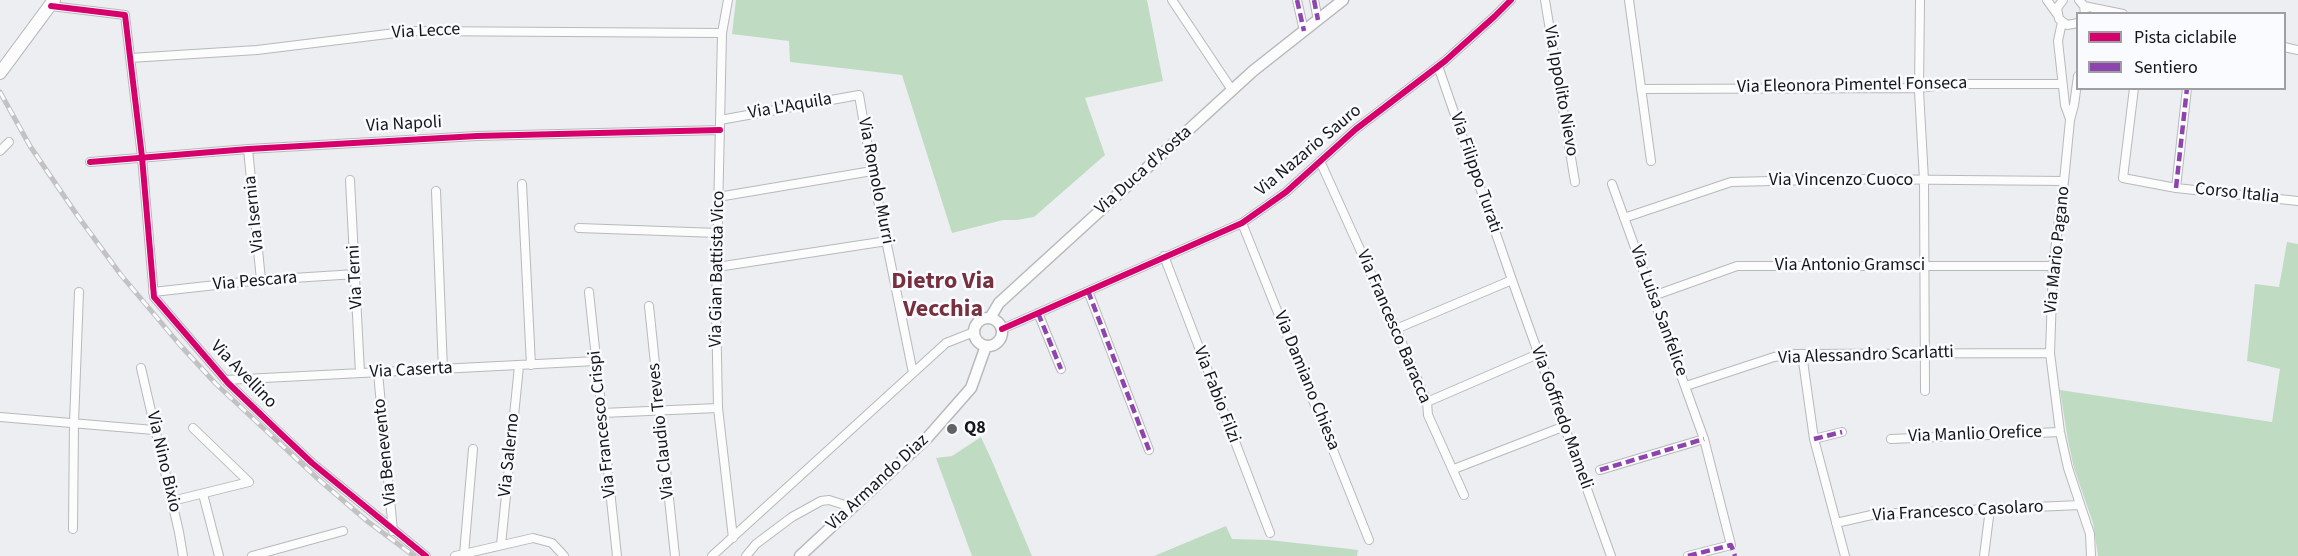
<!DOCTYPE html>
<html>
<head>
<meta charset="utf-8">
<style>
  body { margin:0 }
  #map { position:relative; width:2298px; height:556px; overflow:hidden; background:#eceef1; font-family:"Source Sans 3",sans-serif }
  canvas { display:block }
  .legend { position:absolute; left:2076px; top:12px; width:210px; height:78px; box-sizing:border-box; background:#f9fbfe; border:2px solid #9d9fa2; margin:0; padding:8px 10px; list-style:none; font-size:18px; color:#141617 }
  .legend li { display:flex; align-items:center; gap:12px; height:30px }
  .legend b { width:30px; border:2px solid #9d9fa2 }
</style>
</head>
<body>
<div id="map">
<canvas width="2298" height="556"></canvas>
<ul class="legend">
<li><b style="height:8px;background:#d6006c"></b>Pista ciclabile</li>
<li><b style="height:8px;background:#8e44ad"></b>Sentiero</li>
</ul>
</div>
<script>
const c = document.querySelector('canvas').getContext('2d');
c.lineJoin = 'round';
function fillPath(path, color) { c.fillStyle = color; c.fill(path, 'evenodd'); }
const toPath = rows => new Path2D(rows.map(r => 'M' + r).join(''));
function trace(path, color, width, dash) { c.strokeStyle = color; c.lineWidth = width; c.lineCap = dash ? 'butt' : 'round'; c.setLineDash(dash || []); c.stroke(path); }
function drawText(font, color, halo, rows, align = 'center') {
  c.font = font + ' "Source Sans 3",sans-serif'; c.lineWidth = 5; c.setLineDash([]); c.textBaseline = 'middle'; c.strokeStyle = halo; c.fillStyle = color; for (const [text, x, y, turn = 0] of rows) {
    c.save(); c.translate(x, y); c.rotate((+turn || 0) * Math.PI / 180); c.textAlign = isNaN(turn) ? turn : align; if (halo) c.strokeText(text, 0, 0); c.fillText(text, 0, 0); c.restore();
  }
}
fillPath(toPath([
  [736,0,1147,0,1163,81,1085,98,1105,155,1034,217,1017,220,1003,220,952,233,902,75,790,62,789,41,732,34],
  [2287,242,2298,244,2298,556,2098,556,2093,523,2074,468,2068,441,2060,390,2272,422,2280,369,2247,361,2255,284,2279,287],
  [981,437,992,461,1032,556,972,556,936,458,952,456],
  [1226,526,1232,539,1269,540,1350,549,1358,550,1357,556,1154,556]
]), '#bfdcc3');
const minor = toPath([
  [728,0,722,33,716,306,718,408,733,538],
  [1172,0,1232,90],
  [1297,0,1304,31],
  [1314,0,1318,20],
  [1545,0,1575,182],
  [1629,0,1651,161],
  [1920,0,1919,91,1924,180,1925,391],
  [2047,0,2057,14],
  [2063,0,2057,8,2059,19,2067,25,2078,23],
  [2079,0,2084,6,2085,14],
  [51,6,125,15,142,157,154,297,228,383,278,431,312,463,426,556],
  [2084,6,2123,14],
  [2062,22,2058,41,2065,105,2070,119],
  [2284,47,2298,50],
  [130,58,257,50,412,31,722,33],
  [1438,66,1512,280,1611,556],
  [2078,76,2074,105,2070,120,2064,181,2053,266,2050,353,2060,432,2068,468,2090,534,2091,556],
  [2134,88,2123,178,2176,188,2298,201],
  [1641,89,1919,88,1951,84,2062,84],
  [720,120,859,95,872,171,913,373],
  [248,149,261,280],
  [0,151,9,142],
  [1320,161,1396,329,1427,402,1428,415,1464,495],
  [90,162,248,149,477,136,720,130],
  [350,180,360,373],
  [522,184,531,365],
  [1612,184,1704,439,1731,545,1688,556],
  [2176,188,2187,88],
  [436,191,443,370],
  [718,197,872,171],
  [1624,218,1731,182,1854,179,2064,181],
  [1242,223,1369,540],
  [579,228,718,233],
  [1164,256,1270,533],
  [717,267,887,241],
  [1088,291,1149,450],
  [153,292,261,280,356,274],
  [589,292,617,556],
  [1653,296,1737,266,2053,266],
  [649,306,675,556],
  [1038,313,1061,369],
  [1002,329,1242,223,1286,192,1356,129,1445,61,1495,16,1511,0],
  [1396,329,1512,280],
  [1802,354,1814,439,1845,556],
  [141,368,179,532,183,556],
  [378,373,393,531],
  [225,380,596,361],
  [1686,386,1774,357,1795,354,2050,353],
  [1427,402,1538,354],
  [602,413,718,408],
  [0,417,154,430],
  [1814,439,1842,432],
  [1891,439,2060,432],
  [1454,469,1565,426],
  [1600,470,1704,439],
  [203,494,219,556],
  [172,501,249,482,193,428],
  [1836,523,1876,514,2080,505],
  [73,529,74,423,79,292],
  [501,545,519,366],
  [464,554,473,449],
  [252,556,343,531],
  [455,556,533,538,552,543,564,556],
  [712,556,946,343,974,332],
  [746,556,756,544,792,517,821,501,829,500,851,507],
  [1984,556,1990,509]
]);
const tertiary = toPath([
  '974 332a14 14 0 1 1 28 0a14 14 0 1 1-28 0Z',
  [990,318,999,303,1253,71,1343,0],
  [800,556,928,437,971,388,986,346]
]);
const secondary = toPath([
  [0,73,54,0]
]);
trace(minor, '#b7b9bb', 10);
trace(tertiary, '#b7b9bb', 13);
trace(secondary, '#b7b9bb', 14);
trace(minor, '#fcfcfd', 8);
trace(tertiary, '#fcfcfd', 10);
trace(secondary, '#fcfcfd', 12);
const rail = toPath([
  [0,92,30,146,77,215,121,275,180,345,216,384,317,478,367,521,414,556]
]);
trace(rail, '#c2c2c2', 5);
trace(rail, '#f9fbfe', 3, [9]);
trace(toPath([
  [1297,0,1304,31],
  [1314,0,1318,20],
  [2176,188,2187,88],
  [1088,291,1149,450],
  [1038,313,1061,369],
  [1814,439,1842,432],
  [1600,470,1704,439],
  [1688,556,1731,545,1735,556]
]), '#8e44ad', 4.5, [9, 4.5]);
trace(toPath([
  [51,6,125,15,142,157,154,297,228,383,278,431,312,463,426,556],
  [90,162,248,149,477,136,720,130],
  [1002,329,1242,223,1286,192,1356,129,1445,61,1495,16,1511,0]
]), '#d6006c', 6);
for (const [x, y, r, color] of [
  [952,429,6,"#606263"]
]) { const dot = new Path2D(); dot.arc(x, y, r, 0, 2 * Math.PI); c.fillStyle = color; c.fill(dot); trace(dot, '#f9fbfe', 2); }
drawText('18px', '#141617', '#f9fbfe', [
  ["Via Lecce",426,32,-3],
  ["Via Eleonora Pimentel Fonseca",1852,86,-1],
  ["Via Ippolito Nievo",1560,91,80],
  ["Via L'Aquila",790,107,-10],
  ["Via Napoli",404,125,-3],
  ["Via Nazario Sauro",1309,151,-40],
  ["Via Duca d'Aosta",1144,171,-42],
  ["Via Filippo Turati",1475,173,71],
  ["Via Romolo Murri",875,181,79],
  ["Via Vincenzo Cuoco",1841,181],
  ["Corso Italia",2237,194,6],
  ["Via Isernia",255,214,-96],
  ["Via Mario Pagano",2058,250,-84],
  ["Via Antonio Gramsci",1850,266],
  ["Via Gian Battista Vico",718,269,-89],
  ["Via Terni",356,277,-93],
  ["Via Pescara",255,282,-5],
  ["Via Luisa Sanfelice",1658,311,70],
  ["Via Francesco Baracca",1393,327,67],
  ["Via Alessandro Scarlatti",1866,356,-2],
  ["Via Caserta",411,371,-3],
  ["Via Avellino",243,375,46],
  ["Via Damiano Chiesa",1306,381,68],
  ["Via Fabio Filzi",1216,395,69],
  ["Via Goffredo Mameli",1561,418,70],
  ["Via Francesco Crispi",603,424,-96],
  ["Via Claudio Treves",662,431,-96],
  ["Via Manlio Orefice",1975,435,-2],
  ["Via Benevento",386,452,-96],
  ["Via Salerno",510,455,-84],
  ["Via Nino Bixio",163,462,77],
  ["Via Armando Diaz",878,483,-43],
  ["Via Francesco Casolaro",1958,512,-3]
]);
drawText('bold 18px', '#141617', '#f9fbfe', [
  ["Q8",964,429]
], 'left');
drawText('bold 24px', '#77303e', '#f9fbfe', [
  ["Dietro Via",943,283],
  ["Vecchia",943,311]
]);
</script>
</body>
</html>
